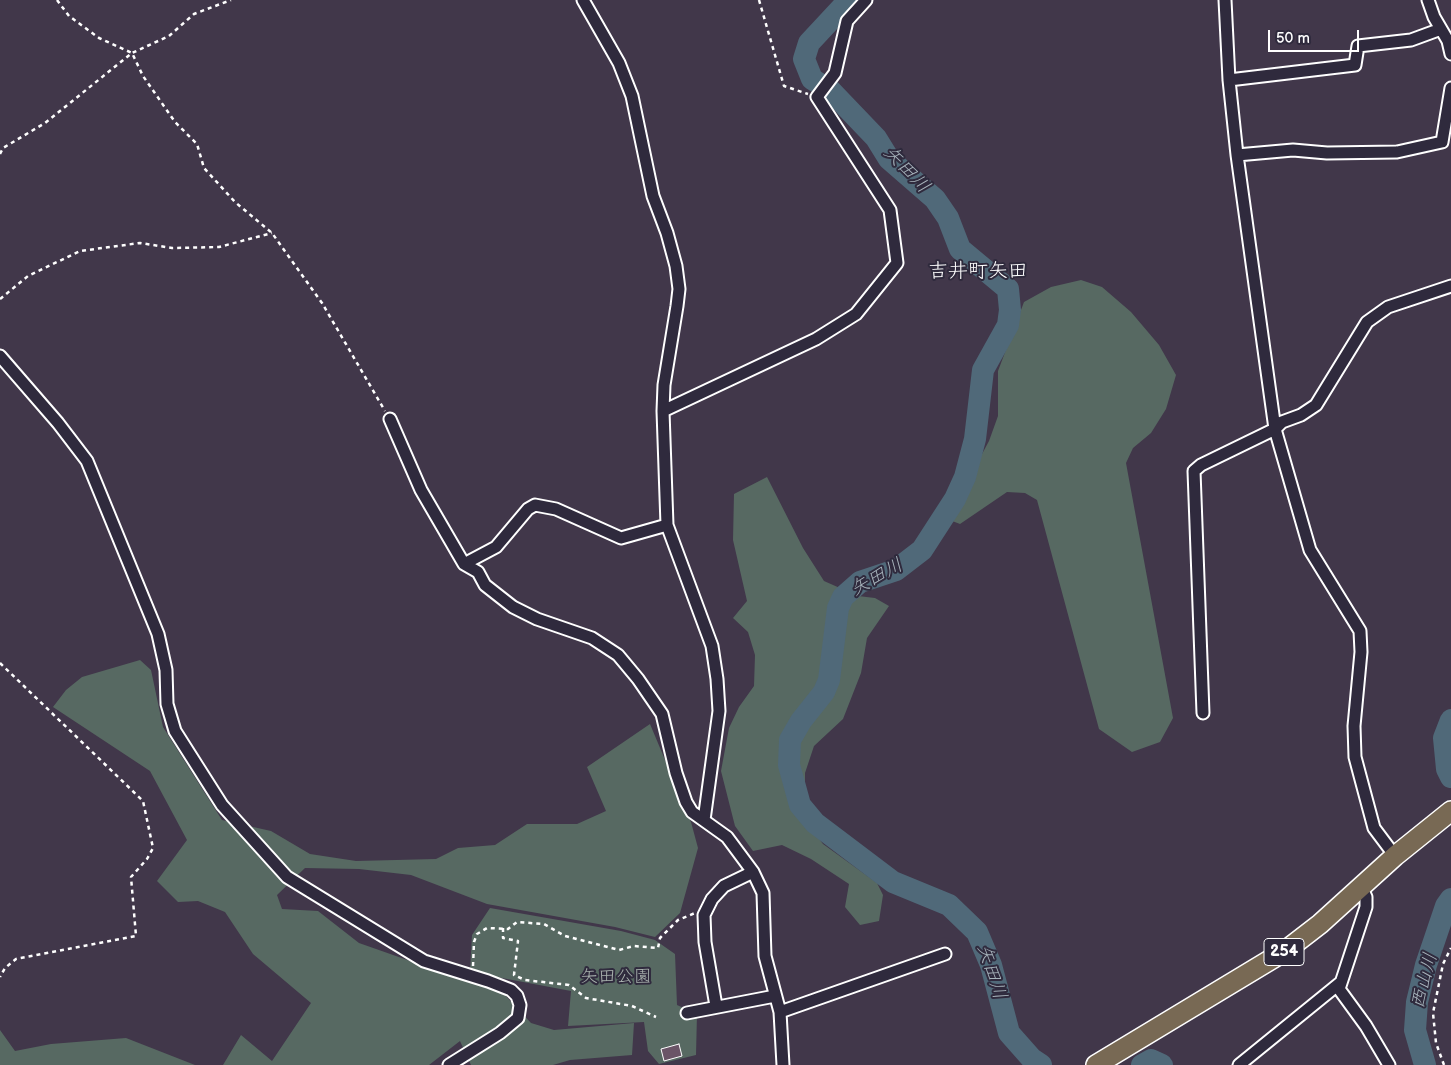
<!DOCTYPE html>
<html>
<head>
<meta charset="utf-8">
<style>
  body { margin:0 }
  #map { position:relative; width:1451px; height:1065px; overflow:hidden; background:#41374a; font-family:"Balsamiq Sans",sans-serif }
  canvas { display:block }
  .scale { position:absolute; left:1268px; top:30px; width:91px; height:22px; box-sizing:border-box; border:2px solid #fff; border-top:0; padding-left:6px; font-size:15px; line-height:18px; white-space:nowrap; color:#fff; -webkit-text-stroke:4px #2f2a3d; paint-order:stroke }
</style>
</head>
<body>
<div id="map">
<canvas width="1451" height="1065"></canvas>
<div class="scale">50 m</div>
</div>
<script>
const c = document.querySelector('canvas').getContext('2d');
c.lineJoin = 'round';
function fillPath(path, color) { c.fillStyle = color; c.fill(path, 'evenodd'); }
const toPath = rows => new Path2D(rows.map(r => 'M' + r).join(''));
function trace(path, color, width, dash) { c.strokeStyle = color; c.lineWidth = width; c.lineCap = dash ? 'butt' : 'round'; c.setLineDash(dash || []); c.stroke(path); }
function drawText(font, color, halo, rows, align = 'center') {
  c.font = font + ' "Balsamiq Sans","Klee One",sans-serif'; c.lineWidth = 4; c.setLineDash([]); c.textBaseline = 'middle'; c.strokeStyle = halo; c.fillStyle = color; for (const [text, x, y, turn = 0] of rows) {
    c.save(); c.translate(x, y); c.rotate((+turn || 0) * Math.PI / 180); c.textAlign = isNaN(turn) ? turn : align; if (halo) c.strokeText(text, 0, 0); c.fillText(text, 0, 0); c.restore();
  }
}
fillPath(toPath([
  [1081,280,1102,287,1131,312,1159,345,1176,375,1166,409,1151,433,1133,448,1126,463,1173,718,1160,742,1132,752,1099,729,1037,500,1025,493,1007,492,960,524,947,519,943,506,951,487,975,467,989,441,998,416,998,371,1024,302,1051,287],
  [767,477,803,548,824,581,858,596,875,598,889,606,867,638,861,673,843,719,814,746,805,773,805,821,823,844,877,883,883,895,879,921,860,925,845,907,849,884,811,859,782,845,753,851,735,826,721,771,729,728,739,707,754,686,755,655,748,632,733,618,747,601,733,540,734,494],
  [140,660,151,670,163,727,222,820,271,831,310,854,356,861,436,859,458,848,495,845,527,824,577,824,606,811,587,767,650,724,691,822,698,848,680,913,655,937,615,927,487,904,411,875,359,869,305,868,277,895,282,909,318,911,359,943,504,994,531,1023,554,1030,634,1023,632,1055,570,1060,553,1065,471,1065,460,1041,429,1065,223,1065,241,1035,272,1061,311,1003,253,954,225,912,198,901,178,902,157,881,187,840,150,771,53,707,66,690,82,677],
  [490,908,621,931,655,940,675,954,677,1005,697,1014,696,1055,659,1064,648,1051,644,1022,568,1026,571,991,470,972,472,935],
  [0,1030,15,1051,51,1044,126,1038,195,1065,0,1065]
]), '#576962');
trace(toPath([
  [849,0,809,43,804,59,812,79,831,91,876,138,889,159,935,199,948,218,960,249,1008,289,1010,310,1008,325,983,370,975,439,965,477,955,499,922,550,896,570,860,582,843,597,838,608,829,680,824,692,801,721,790,740,789,765,800,805,815,823,893,882,949,905,977,932,991,965,1009,1033,1032,1059,1041,1065],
  [1451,720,1444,738,1447,769,1451,777],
  [1142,1065,1151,1060,1162,1065],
  [1425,1065,1415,1030,1417,1002,1426,965,1446,906,1451,899]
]), '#506979', 22);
const building = toPath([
  [679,1044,682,1056,664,1061,661,1049,679,1044]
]);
fillPath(building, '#6a5467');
trace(building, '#fff', 1);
const minor = toPath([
  [583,0,619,63,632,96,653,196,667,233,676,266,679,289,677,306,664,385,663,411,667,525,712,646,717,679,719,711,704,820],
  [1225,0,1229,80,1237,155,1275,429,1310,550,1360,631,1361,652,1354,726,1355,757,1374,828,1395,856],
  [1428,0,1434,17,1448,41,1451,54],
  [1229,80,1355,65,1358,46,1411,40,1441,29],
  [1237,155,1293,150,1327,153,1397,152,1442,142,1451,88],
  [0,356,58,423,87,461,158,634,166,670,167,704,175,731,222,805,287,877,424,961,488,981,511,990,517,996,520,1005,518,1018,500,1033,449,1065],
  [663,411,816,339,856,314,897,263,890,210,817,97,835,73,847,21,866,0],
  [390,419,421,490,464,564,478,572,485,585,513,607,537,619,592,638,618,655,638,679,662,714,676,773,686,802,692,812,727,837,753,872,763,893,765,956,780,1012,783,1065],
  [464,564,496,547,528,509,535,505,556,509,621,538,667,525],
  [1203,713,1194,471,1201,465,1275,429,1282,422,1301,415,1316,405,1367,322,1388,307,1451,286],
  [1361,886,1366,897,1366,907,1339,989,1366,1026,1389,1065],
  [716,1006,705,942,704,915,712,899,724,886,753,872],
  [780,1012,945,954],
  [687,1013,775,996],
  [1239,1065,1340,983]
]);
const trunk = toPath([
  [1096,1065,1285,951,1320,924,1395,856,1451,811]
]);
trace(minor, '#fff', 15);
trace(trunk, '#fff', 22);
trace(toPath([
  [57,0,69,16,99,38,132,53,143,76,175,122,197,144,204,168,235,202,272,233,322,303,385,411],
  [759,0,784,86,808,94],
  [0,154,3,148,45,123,132,53,169,36,194,14,231,0],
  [0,299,28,276,80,251,140,243,172,248,219,247,272,233],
  [0,663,143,801,153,848,147,859,131,877,136,936,16,959,5,968,0,977],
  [503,928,503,938,518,941,514,975,525,980,569,985,586,998,632,1006,656,1017],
  [473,966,474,942,477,934,487,928,508,929,517,922,544,924,565,936,619,950,634,946,658,948,660,938,678,920,695,913],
  [1444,1065,1436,1043,1433,1013,1443,964,1451,948]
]), '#fff', 2.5, [4, 4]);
trace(minor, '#2f2a3d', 11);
trace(trunk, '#786954', 19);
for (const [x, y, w] of [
  [1284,952,40]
]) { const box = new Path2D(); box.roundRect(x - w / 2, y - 13.5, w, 27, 4); c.fillStyle = '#2f2a3d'; c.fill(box); trace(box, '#fff', 1); }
drawText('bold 16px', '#fff', null, [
  ["254",1284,952]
]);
drawText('18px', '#abb4b0', '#2f2a3d', [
  ["矢田公園",616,977]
]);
drawText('italic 19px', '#a8b4bc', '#2f2a3d', [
  ["矢田川",906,170,46],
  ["矢田川",877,578,-29],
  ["矢田川",991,972,72],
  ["西山川",1425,981,-76]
]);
drawText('20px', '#fff', '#2f2a3d', [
  ["吉井町矢田",978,272]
]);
</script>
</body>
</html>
